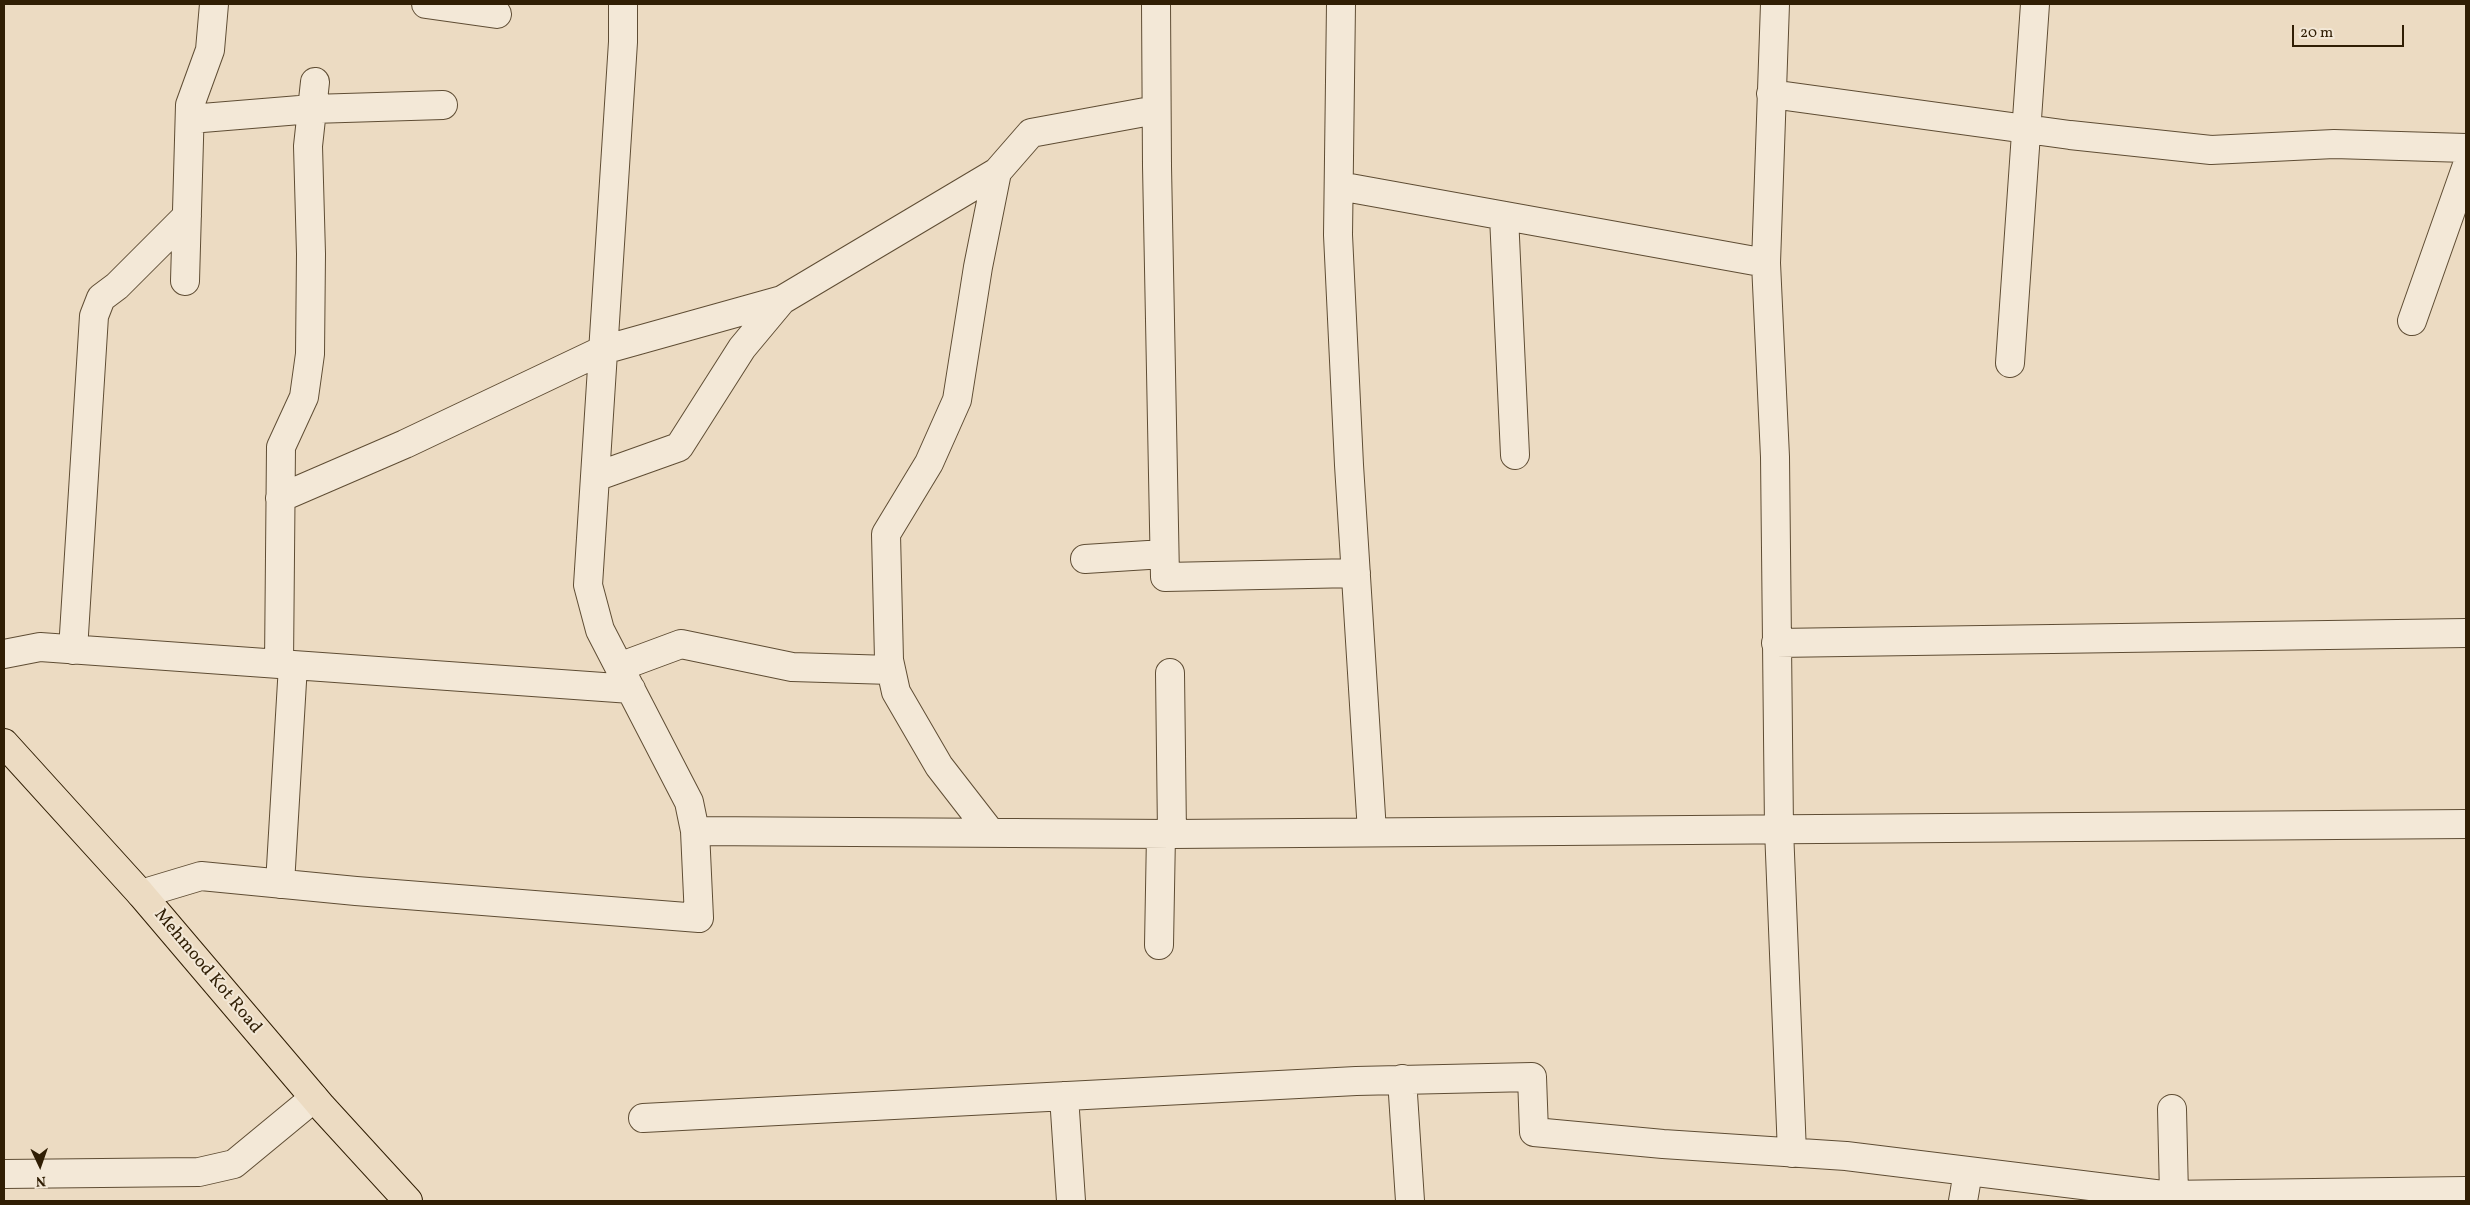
<!DOCTYPE html>
<html>
<head>
<meta charset="utf-8">
<style>
  body { margin:0 }
  #map { position:relative; width:2470px; height:1205px; overflow:hidden; background:#ecdbc2; font-family:Vollkorn,serif }
  canvas { display:block }
  .frame { position:absolute; inset:0; border:5px solid #301e04; pointer-events:none }
  .north { position:absolute; left:15px; top:1140px; width:50px; height:50px; -webkit-text-stroke:4px #f3e8d7; paint-order:stroke; rotate:177deg; font-size:14px; font-weight:700; line-height:20px; text-align:center; color:#301e04 }
  .north::after { content:''; display:block; margin:auto; width:18px; height:22px; background:#301e04; clip-path:polygon(50% 0,100% 100%,50% 72%,0 100%) }
  .scale { position:absolute; left:2292px; top:25px; width:112px; height:22px; box-sizing:border-box; border:2px solid #301e04; border-top:0; padding-left:6px; font-size:15px; line-height:18px; white-space:nowrap; color:#301e04; -webkit-text-stroke:4px #f3e8d7; paint-order:stroke }
</style>
</head>
<body>
<div id="map">
<canvas width="2470" height="1205"></canvas>
<div class="frame"></div>
<div class="north">N</div>
<div class="scale">20 m</div>
</div>
<script>
const c = document.querySelector('canvas').getContext('2d');
c.lineJoin = 'round';
const toPath = rows => new Path2D(rows.map(r => 'M' + r).join(''));
function trace(path, color, width, dash) { c.strokeStyle = color; c.lineWidth = width; c.lineCap = dash ? 'butt' : 'round'; c.setLineDash(dash || []); c.stroke(path); }
function drawText(font, color, halo, rows, align = 'center') {
  c.font = font + ' Vollkorn,serif'; c.lineWidth = 4; c.setLineDash([]); c.textBaseline = 'middle'; c.strokeStyle = halo; c.fillStyle = color; for (const [text, x, y, turn = 0] of rows) {
    c.save(); c.translate(x, y); c.rotate((+turn || 0) * Math.PI / 180); c.textAlign = isNaN(turn) ? turn : align; if (halo) c.strokeText(text, 0, 0); c.fillText(text, 0, 0); c.restore();
  }
}
const minor = toPath([
  [426,4,497,14],
  [1156,4,1157,166,1165,577,1356,573],
  [1341,4,1338,235,1349,465,1372,832],
  [1775,4,1766,263,1775,457,1779,829,1792,1153],
  [1771,94,2070,135,2211,150,2334,144,2466,148],
  [190,119,312,109,443,105],
  [1339,186,1766,263],
  [1504,216,1515,455],
  [185,281,190,105,210,50,214,4],
  [2412,321,2466,168],
  [2010,363,2035,4],
  [595,477,679,447,742,348,782,300,997,172],
  [280,498,405,444,603,350,782,300],
  [1085,559,1164,554],
  [1776,643,2466,633],
  [73,650,94,316,101,298,117,286,187,216],
  [4,654,40,647,631,689],
  [279,664,281,447,304,397,310,354,311,254,308,146,315,82],
  [619,667,681,644,792,667,891,670],
  [1170,673,1172,834],
  [695,831,1172,834,2466,824],
  [991,833,939,766,896,692,889,660,886,534,929,463,957,400,978,267,997,172,1031,133,1156,110],
  [280,884,293,665],
  [141,894,201,876,356,891,699,918,695,831,689,802,600,630,588,585,623,42,623,4],
  [1159,945,1161,834],
  [1402,1079,1410,1201],
  [1064,1096,1071,1201],
  [2172,1109,2174,1195],
  [643,1118,1356,1081,1532,1077,1534,1132,1663,1144,1846,1156,2163,1195,2466,1191],
  [4,1174,199,1172,234,1164,314,1098],
  [1963,1201,1968,1172]
]);
const primary = toPath([
  [4,743,141,894,322,1107,408,1201]
]);
trace(minor, '#5f4d34', 30);
trace(primary, '#301e04', 30);
trace(minor, '#f3e8d7', 28);
trace(primary, '#ecdbc2', 28);
drawText('18px', '#301e04', '#f3e8d7', [
  ["Mehmood Kot Road",207,972,50]
]);
</script>
</body>
</html>
